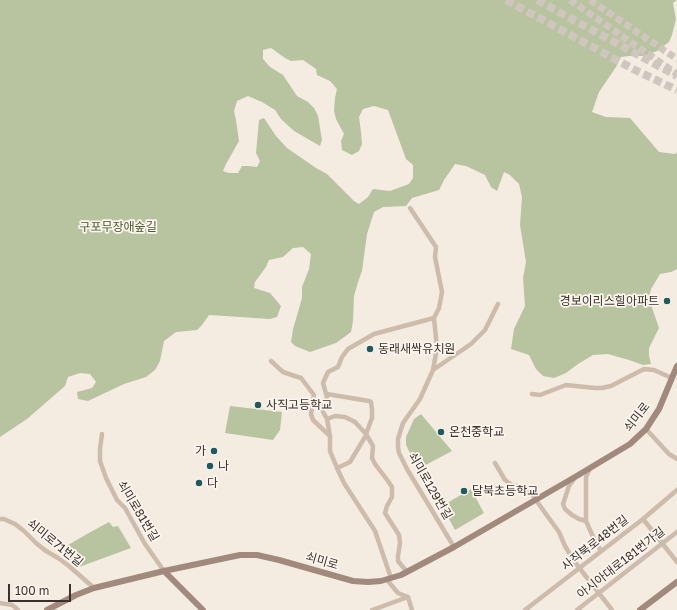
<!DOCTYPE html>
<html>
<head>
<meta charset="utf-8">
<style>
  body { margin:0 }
  #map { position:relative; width:677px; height:610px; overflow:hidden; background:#f4ebe1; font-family:"Golos Text",sans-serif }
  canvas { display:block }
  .scale { position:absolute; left:8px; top:584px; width:63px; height:18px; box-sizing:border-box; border:2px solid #3b302b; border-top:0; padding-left:5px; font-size:12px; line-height:14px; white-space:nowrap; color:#3b302b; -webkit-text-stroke:3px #fbf5ee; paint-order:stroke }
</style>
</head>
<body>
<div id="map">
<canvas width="677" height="610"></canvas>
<div class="scale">100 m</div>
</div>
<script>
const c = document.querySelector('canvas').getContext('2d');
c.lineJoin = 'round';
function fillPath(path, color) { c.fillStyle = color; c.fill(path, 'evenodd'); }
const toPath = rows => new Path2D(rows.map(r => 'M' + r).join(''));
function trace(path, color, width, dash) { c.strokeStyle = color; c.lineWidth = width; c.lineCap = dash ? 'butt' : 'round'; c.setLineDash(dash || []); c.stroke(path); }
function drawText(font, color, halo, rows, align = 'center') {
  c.font = font + ' "Golos Text","Noto Sans KR",sans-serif'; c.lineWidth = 3.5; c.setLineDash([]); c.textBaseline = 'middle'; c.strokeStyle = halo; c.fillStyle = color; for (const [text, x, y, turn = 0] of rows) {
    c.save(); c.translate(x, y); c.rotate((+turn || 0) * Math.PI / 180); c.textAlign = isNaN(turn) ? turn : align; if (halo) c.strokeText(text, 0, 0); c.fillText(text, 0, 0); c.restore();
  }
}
fillPath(toPath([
  [0,0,677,0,673,3,676,19,672,35,669,42,657,51,644,56,629,56,621,57,616,67,599,92,592,112,606,117,630,118,659,152,675,154,677,152,677,269,671,272,660,274,651,289,649,299,659,328,649,348,649,356,651,364,643,365,629,360,608,354,593,355,578,364,566,373,554,378,543,376,536,369,529,355,511,349,514,329,525,306,523,278,526,262,520,225,522,197,519,184,510,175,504,172,497,191,491,187,485,175,466,166,455,164,444,180,439,190,412,198,406,206,383,207,374,212,367,234,362,271,358,282,354,296,353,321,351,332,336,343,310,352,295,346,291,342,293,329,296,319,302,298,302,287,309,269,311,254,303,247,293,248,283,257,269,260,266,267,255,282,254,288,270,293,281,306,277,317,270,319,209,315,202,325,197,330,176,332,164,341,160,361,155,370,146,377,124,384,88,401,78,399,77,392,92,388,96,382,90,374,80,373,68,377,65,386,27,419,0,437],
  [271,48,285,58,291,61,303,60,316,69,317,75,330,81,337,89,335,98,334,111,336,119,344,134,341,141,342,150,352,155,359,151,362,144,361,132,359,117,363,109,374,106,388,110,406,159,413,165,413,178,409,184,390,191,373,189,368,197,359,204,354,201,327,174,316,168,287,148,276,136,264,118,259,120,256,153,260,161,257,167,248,166,242,166,238,173,229,173,223,171,226,164,239,141,236,120,234,111,237,101,248,96,262,102,275,110,281,119,294,131,320,146,322,140,318,116,314,108,308,102,297,96,283,75,270,67,263,59,263,50],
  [230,406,282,412,280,430,273,440,225,433],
  [421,414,452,451,418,469,406,445,406,437,414,419],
  [471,489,484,513,455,530,442,506],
  [109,522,113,527,118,526,131,548,79,567,68,557,63,548,87,534]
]), '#b8c4a0');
trace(toPath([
  [570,0,677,74],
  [590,0,677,59]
]), '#cfc6bd', 7, [7, 3.5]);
trace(toPath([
  [506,0,635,70,677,90],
  [537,0,677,76]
]), '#cfc6bd', 8, [8, 4]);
trace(toPath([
  [410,208,436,247,435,257,442,292,439,308,434,318,437,348,433,370,420,399,403,423,398,439,398,447,399,453,407,469,454,547],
  [271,361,283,372,301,378,314,395,311,414,313,420,330,436,330,451,337,468,344,483,375,531,391,578],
  [433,370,471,344,485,330,498,304],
  [327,394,369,401,371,402,372,409,372,418,366,434],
  [532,394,540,395,566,385,595,388,602,388,611,386,644,369,654,370,672,378],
  [327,419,335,416,345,417,355,422,366,434,373,446,372,458,375,464,388,481,392,487,392,497,387,506,385,513,399,535,400,543,398,556,398,561,407,572],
  [646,429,669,454,677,459],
  [102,434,100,449,100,461,106,478,117,500,125,508,145,544,164,571],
  [330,436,327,419,322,410,327,397,323,383,328,372,338,367,342,357,348,349,374,334,434,318],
  [495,463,505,480,512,485,526,488,529,490,543,510,559,532,565,546,574,561,612,610],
  [337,468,350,462,365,437,367,436],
  [590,468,586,477,586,521,594,539,601,551],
  [574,479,569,486,563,504,565,509,572,515,579,519,586,521],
  [0,519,4,519,15,524,24,531,36,543,46,551,58,558,69,566,94,588],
  [643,519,677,562],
  [387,580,398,593,408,597,412,610],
  [0,603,12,605,16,608,18,610],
  [372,610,408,597],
  [525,610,643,519,677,490],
  [577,610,677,532]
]), '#cdbbac', 4.5);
trace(toPath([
  [164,571,203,610],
  [47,610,76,595,94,588,164,571,240,555,257,555,279,560,353,581,368,582,381,581,401,575,454,547,575,477,630,444,646,429,659,409,677,366],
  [640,610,677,582]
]), '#a18a7d', 6);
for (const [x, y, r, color] of [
  [667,301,4,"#1f5a5e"],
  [370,349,4,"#1f5a5e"],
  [258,405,4,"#1f5a5e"],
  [441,432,4,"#1f5a5e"],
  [214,451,4,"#1f5a5e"],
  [210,466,4,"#1f5a5e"],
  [199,483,4,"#1f5a5e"],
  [464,491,4,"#1f5a5e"]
]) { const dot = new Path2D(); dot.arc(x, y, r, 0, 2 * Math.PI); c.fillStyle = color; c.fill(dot); trace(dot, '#fbf5ee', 1.5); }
drawText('12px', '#4a5a2e', '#fbf5ee', [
  ["구포무장애숲길",118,227]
]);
drawText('12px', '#3b302b', '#fbf5ee', [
  ["경보이리스힐아파트",659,301,"right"],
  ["동래새싹유치원",378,349],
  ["사직고등학교",266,405],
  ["온천중학교",449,432],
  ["가",206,451,"right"],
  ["나",218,466],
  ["다",207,483],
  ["달북초등학교",472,491]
], 'left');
drawText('12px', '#3b302b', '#fbf5ee', [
  ["쇠미로",637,417,-52],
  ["쇠미로129번길",430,486,60],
  ["쇠미로81번길",138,511,59],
  ["쇠미로71번길",55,543,39],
  ["사직북로48번길",595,543,-38],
  ["쇠미로",322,561,16],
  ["아시아대로181번가길",621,563,-38]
]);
</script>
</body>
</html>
